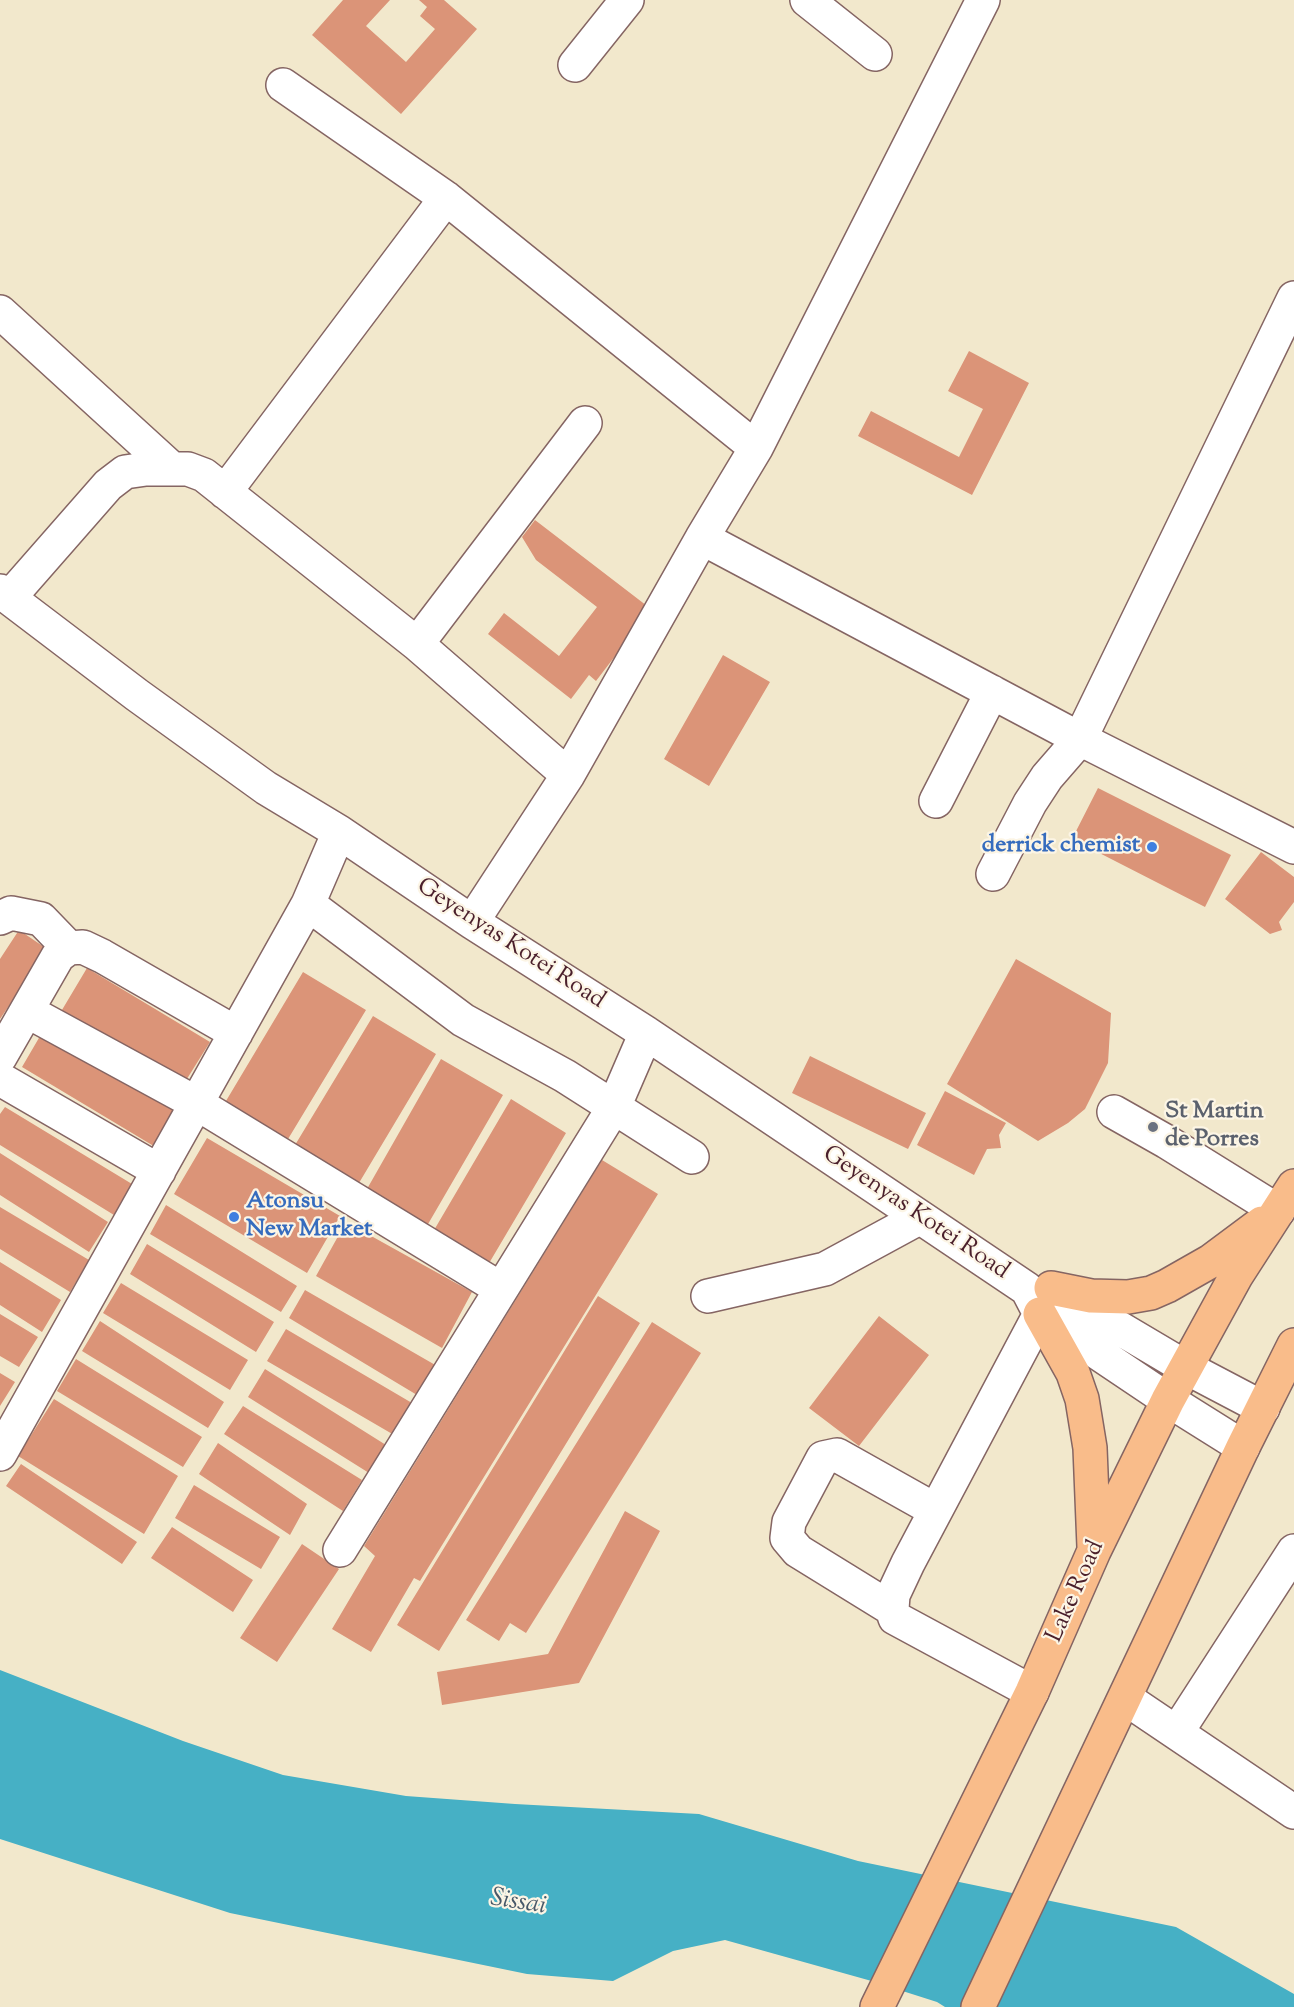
<!DOCTYPE html>
<html>
<head>
<meta charset="utf-8">
<style>
  body { margin:0 }
  canvas { display:block; background:#f2e8cc }
</style>
</head>
<body>
<canvas width="1294" height="2007"></canvas>
<script>
const c = document.querySelector('canvas').getContext('2d');
c.lineJoin = 'round';
function fillPath(path, color) { c.fillStyle = color; c.fill(path, 'evenodd'); }
const toPath = rows => new Path2D(rows.map(r => 'M' + r).join(''));
function trace(path, color, width, dash) { c.strokeStyle = color; c.lineWidth = width; c.lineCap = dash ? 'butt' : 'round'; c.setLineDash(dash || []); c.stroke(path); }
function drawText(font, color, halo, rows, align = 'center') {
  c.font = font + ' "Sorts Mill Goudy",serif'; c.lineWidth = 4.5; c.setLineDash([]); c.textBaseline = 'middle'; c.strokeStyle = halo; c.fillStyle = color; for (const [text, x, y, turn = 0] of rows) {
    c.save(); c.translate(x, y); c.rotate((+turn || 0) * Math.PI / 180); c.textAlign = isNaN(turn) ? turn : align; if (halo) c.strokeText(text, 0, 0); c.fillText(text, 0, 0); c.restore();
  }
}
fillPath(toPath([
  [0,1670,183,1741,283,1775,406,1796,515,1804,699,1814,858,1861,1176,1927,1294,1994,1294,2007,945,2007,937,2002,868,1980,725,1940,673,1951,613,1981,527,1974,230,1913,0,1839]
]), '#46b0c5');
fillPath(toPath([
  [343,0,390,0,366,26,406,62,435,29,420,16,427,7,419,0,444,0,477,29,401,114,312,35],
  [969,351,1029,383,972,495,858,436,871,411,959,457,983,409,948,391],
  [535,520,651,609,596,681,589,675,571,699,488,634,504,613,559,656,597,607,536,560,522,537],
  [723,655,770,682,709,786,664,759],
  [1098,788,1231,855,1205,907,1072,839],
  [1261,852,1294,877,1294,902,1279,922,1282,930,1270,934,1225,899],
  [19,930,47,949,0,1019,0,959],
  [1016,959,1111,1013,1108,1063,1085,1109,1068,1123,1038,1141,947,1084],
  [87,968,210,1042,180,1090,56,1020],
  [303,972,366,1010,282,1149,220,1111],
  [373,1016,436,1054,353,1193,289,1155],
  [43,1031,178,1112,157,1148,22,1067],
  [810,1056,926,1113,908,1149,792,1093],
  [441,1059,503,1095,424,1231,363,1196],
  [945,1091,1006,1123,999,1135,1001,1148,987,1149,974,1175,917,1145],
  [511,1099,566,1133,485,1270,430,1237],
  [5,1107,132,1184,114,1215,0,1145,0,1114],
  [207,1138,340,1216,307,1273,174,1194],
  [0,1153,108,1222,89,1252,0,1195],
  [602,1160,658,1194,420,1581,414,1578,371,1652,332,1629,375,1556,364,1546],
  [166,1205,297,1286,281,1312,150,1234],
  [0,1207,89,1260,70,1292,0,1249],
  [346,1222,472,1292,442,1348,316,1276],
  [147,1244,274,1322,256,1352,130,1274],
  [0,1262,61,1300,42,1332,0,1305],
  [121,1283,248,1360,230,1390,103,1313],
  [305,1290,437,1366,417,1395,289,1318],
  [598,1296,640,1323,439,1651,397,1625],
  [0,1314,38,1337,19,1367,0,1356],
  [879,1316,929,1355,859,1446,809,1408],
  [100,1321,224,1402,208,1428,82,1351],
  [652,1322,701,1353,526,1633,510,1623,499,1641,466,1620],
  [286,1329,412,1403,394,1435,267,1361],
  [76,1359,202,1437,183,1467,57,1391],
  [265,1369,386,1445,369,1473,248,1397],
  [0,1373,15,1382,0,1406],
  [54,1399,178,1476,144,1534,18,1456],
  [243,1406,362,1480,343,1511,224,1434],
  [218,1443,307,1504,290,1535,199,1474],
  [21,1464,137,1542,122,1564,6,1486],
  [194,1485,280,1537,261,1569,175,1518],
  [625,1511,660,1531,579,1683,442,1705,437,1672,548,1654],
  [172,1527,253,1580,233,1612,151,1558],
  [302,1544,339,1569,277,1662,240,1638]
]), '#db9478');
const minor = toPath([
  [807,0,875,54],
  [575,65,627,0],
  [283,85,446,198,756,448],
  [0,312,170,467],
  [225,492,446,198],
  [702,538,1080,739,1294,298],
  [0,591,137,695,266,788,339,832,472,922,646,1033,1027,1289,1040,1314,1168,1400,1243,1447],
  [9,598,108,485,125,472,146,469,188,469,204,475,417,644,568,775],
  [417,644,585,423],
  [936,801,992,692],
  [993,874,1030,803,1047,777,1080,739,1294,847],
  [308,904,463,1020,565,1076,692,1157],
  [0,918,11,913,41,919,69,948],
  [472,922,568,775,702,538,756,448,983,0],
  [27,1011,196,1103,501,1289],
  [0,1057,58,956,69,948,83,947,102,956,236,1033],
  [0,1079,159,1171],
  [1114,1112,1167,1142,1278,1211],
  [1055,1290,1185,1367,1263,1408],
  [708,1296,825,1269,919,1218],
  [0,1454,308,904,339,832],
  [340,1550,614,1107,646,1033],
  [892,1609,798,1551,787,1538,789,1522,823,1458,837,1455,935,1510],
  [1032,1692,895,1618,892,1609,893,1595,908,1563,1040,1314],
  [1125,1698,1294,1812],
  [1177,1732,1294,1551]
]);
const major = toPath([
  [1051,1288,1091,1296,1128,1297,1151,1293,1167,1286,1211,1261,1262,1223],
  [1040,1314,1073,1373,1082,1399,1090,1448,1094,1547],
  [877,2007,1032,1692,1094,1551,1168,1400,1236,1276,1294,1186],
  [978,2007,1243,1447,1294,1345]
]);
trace(minor, '#856563', 36);
trace(major, '#856563', 36);
trace(minor, '#fff', 33);
trace(major, '#f9bc8a', 33);
for (const [x, y, r, color] of [
  [1152,847,6,"#3f7fe0"],
  [1153,1127,6,"#6b7280"],
  [234,1217,6,"#3f7fe0"]
]) { const dot = new Path2D(); dot.arc(x, y, r, 0, 2 * Math.PI); c.fillStyle = color; c.fill(dot); trace(dot, '#fcf5e5', 2); }
drawText('bold 24px', '#366cbe', '#fcf5e5', [
  ["derrick chemist",1140,847],
  ["Atonsu",246,1203,"left"],
  ["New Market",246,1231,"left"]
], 'right');
drawText('24px', '#4a1f2b', '#fcf5e5', [
  ["Geyenyas Kotei Road",510,945,33],
  ["Geyenyas Kotei Road",915,1214,34],
  ["Lake Road",1077,1592,-66]
]);
drawText('bold 24px', '#5b616d', '#fcf5e5', [
  ["St Martin",1165,1113],
  ["de Porres",1165,1141]
], 'left');
drawText('italic 26px', '#485969', '#fcf5e5', [
  ["Sissai",518,1904,9]
]);
</script>
</body>
</html>
